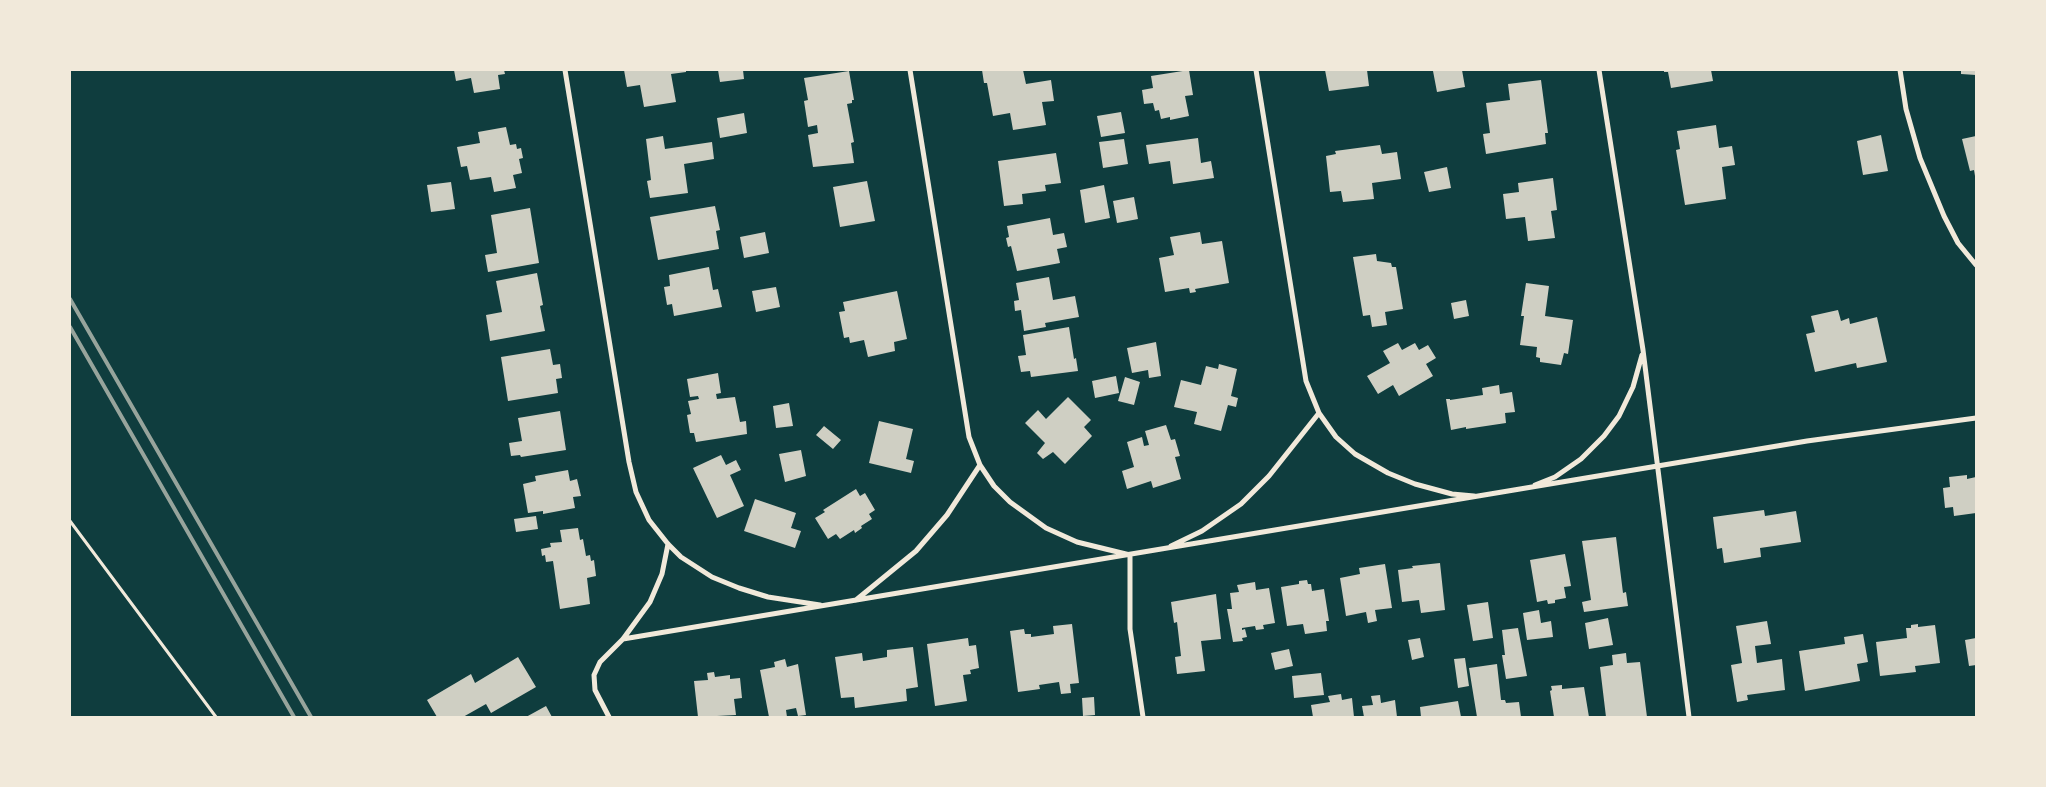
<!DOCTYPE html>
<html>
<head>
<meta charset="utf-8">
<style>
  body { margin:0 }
  #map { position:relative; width:2046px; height:787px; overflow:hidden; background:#0f3d3e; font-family:Ubuntu,sans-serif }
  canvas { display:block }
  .frame { position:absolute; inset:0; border:71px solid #f1e9da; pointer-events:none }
</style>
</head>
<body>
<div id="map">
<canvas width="2046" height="787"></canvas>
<div class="frame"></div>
</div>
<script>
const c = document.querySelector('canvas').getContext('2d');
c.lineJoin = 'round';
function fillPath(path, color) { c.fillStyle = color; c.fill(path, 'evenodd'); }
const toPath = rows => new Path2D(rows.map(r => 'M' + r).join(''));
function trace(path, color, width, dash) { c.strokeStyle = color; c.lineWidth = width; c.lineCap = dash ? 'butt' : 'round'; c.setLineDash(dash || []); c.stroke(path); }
fillPath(toPath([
  [454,70,504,70,505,74,498,75,500,89,474,93,471,78,456,81],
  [624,70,686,70,686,72,671,74,676,102,644,107,640,85,627,87],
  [718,70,743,70,744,79,720,82],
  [982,70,1023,70,1026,84,1051,80,1054,101,1042,102,1046,125,1013,130,1010,113,993,116,987,83,984,83],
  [1189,70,1193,95,1185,96,1189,116,1170,120,1170,117,1161,119,1159,110,1155,111,1153,103,1144,104,1142,90,1153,88,1151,76],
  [1325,70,1367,70,1369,86,1329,91],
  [1462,70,1465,87,1437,92,1433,71],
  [1664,70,1711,70,1713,81,1671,88,1668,72,1664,72],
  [1961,70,1976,70,1976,75,1961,74],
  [849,71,854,100,852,100,852,103,847,104,854,142,851,143,854,163,813,167,808,135,818,133,817,125,808,127,804,101,808,100,804,78],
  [1541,80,1548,133,1545,133,1546,144,1486,154,1483,134,1490,133,1486,103,1510,100,1508,84],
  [1121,112,1125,133,1101,137,1097,116],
  [744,113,747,133,720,138,717,118],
  [1716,125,1719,148,1732,146,1735,165,1722,167,1726,199,1685,205,1676,150,1680,149,1677,131],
  [506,127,510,145,516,144,517,149,521,148,523,158,519,159,522,173,513,175,516,188,494,192,491,177,470,180,467,166,461,167,457,147,480,143,478,132],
  [1881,135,1888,171,1863,175,1857,141],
  [663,136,665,149,712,142,714,159,684,164,688,193,650,198,647,181,651,180,646,139],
  [1976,136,1976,176,1975,176,1974,170,1970,171,1962,139],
  [1198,138,1201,163,1211,161,1214,178,1173,184,1170,161,1149,164,1146,145],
  [1124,139,1128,164,1103,168,1099,142],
  [1380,145,1382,154,1397,152,1401,179,1372,183,1374,199,1343,202,1341,191,1330,192,1326,156,1336,154,1335,151],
  [1056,153,1061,183,1045,185,1046,191,1022,194,1023,204,1004,206,998,161],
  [1447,167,1451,188,1429,192,1424,172],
  [1553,178,1557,210,1551,211,1555,238,1528,241,1525,217,1506,219,1503,194,1519,192,1518,183],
  [867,181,875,221,840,227,833,187],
  [451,182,455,209,431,212,427,185],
  [1104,185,1110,218,1085,223,1080,190],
  [1134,197,1138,219,1117,223,1113,201],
  [715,206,720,230,716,231,719,249,658,260,650,217],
  [530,208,539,263,488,272,485,255,497,253,491,215],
  [1050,218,1053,235,1064,233,1067,247,1057,249,1060,263,1017,271,1011,246,1008,247,1006,238,1009,237,1007,226],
  [765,232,769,253,744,258,740,237],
  [1200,232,1202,244,1222,241,1229,283,1195,289,1196,292,1190,293,1189,288,1165,292,1159,258,1174,255,1170,237],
  [1376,254,1377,261,1391,263,1392,267,1396,267,1403,309,1385,312,1387,325,1372,327,1370,315,1363,316,1353,257],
  [709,267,713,290,718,289,722,307,674,316,672,304,667,305,664,287,670,286,669,275],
  [537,273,543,305,540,306,545,331,490,341,486,315,502,312,496,281],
  [1049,277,1053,300,1075,296,1079,317,1045,323,1046,327,1024,331,1021,310,1015,311,1014,301,1019,300,1016,283],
  [1526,283,1549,286,1545,316,1573,320,1568,354,1564,353,1561,365,1540,362,1540,358,1536,357,1537,347,1520,345,1524,316,1521,316],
  [776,287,780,307,756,312,752,291],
  [897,291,907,339,894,342,895,351,868,357,864,340,850,343,849,337,844,338,839,312,845,311,843,302],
  [1466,300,1469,316,1454,319,1451,303],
  [1838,310,1841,321,1849,318,1850,324,1877,317,1887,362,1857,368,1856,363,1815,372,1806,334,1815,332,1811,316],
  [1069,327,1074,359,1076,358,1078,371,1031,377,1030,371,1021,372,1018,356,1026,355,1023,335],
  [1156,342,1161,376,1149,378,1148,370,1132,373,1127,348],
  [1398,343,1402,350,1415,343,1419,350,1428,345,1436,358,1426,364,1433,376,1399,396,1393,385,1378,394,1367,376,1390,363,1383,351],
  [550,349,553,365,560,364,562,378,556,379,558,393,508,401,501,357],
  [1219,364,1237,369,1231,396,1238,398,1236,407,1228,405,1221,431,1194,424,1197,412,1174,407,1181,380,1201,385,1206,366,1218,369],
  [718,373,721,393,716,394,717,399,735,397,740,422,746,421,747,434,696,442,694,433,690,433,687,415,691,414,688,401,699,399,698,396,690,397,687,379],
  [1116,376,1119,393,1095,398,1092,381],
  [1125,377,1140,382,1134,405,1118,401],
  [1499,385,1500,394,1512,392,1515,412,1505,413,1506,423,1466,429,1466,427,1451,430,1446,399,1450,399,1450,400,1483,395,1482,388],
  [1068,397,1091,420,1084,427,1092,436,1065,464,1053,452,1043,459,1037,453,1045,443,1025,423,1038,410,1046,419],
  [789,403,793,426,776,428,773,406],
  [560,411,566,450,521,457,520,455,511,456,509,443,522,441,518,418],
  [879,421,913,429,906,459,914,461,911,473,869,463],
  [1166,425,1171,440,1175,439,1180,456,1175,457,1181,479,1153,488,1151,481,1127,489,1122,471,1134,467,1127,442,1142,437,1144,446,1149,445,1145,431],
  [824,426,841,440,833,449,816,435],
  [801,450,806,476,785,482,779,454],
  [721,455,726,465,736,460,741,470,730,475,744,506,717,518,693,468],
  [568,470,570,481,577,479,581,496,573,497,575,508,543,514,543,511,528,513,523,484,536,481,535,476],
  [1967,475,1967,479,1976,477,1976,513,1954,516,1953,507,1945,508,1943,488,1950,487,1949,477],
  [856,489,860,496,865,493,875,510,869,514,872,519,861,526,862,528,855,533,854,530,840,539,836,534,828,539,815,518,825,512,823,510],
  [755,499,796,513,791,528,801,531,795,548,744,531],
  [1764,510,1765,516,1796,511,1801,542,1760,548,1761,557,1724,563,1722,548,1717,549,1713,517],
  [536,516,538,529,516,532,514,519],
  [578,528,580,540,583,539,586,556,590,555,591,561,594,560,596,576,587,578,590,604,560,609,553,561,546,562,545,555,542,556,541,549,551,547,550,543,562,542,560,530],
  [1616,537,1623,593,1626,592,1628,606,1584,612,1582,602,1591,600,1582,541],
  [1565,554,1571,586,1564,587,1566,598,1555,600,1555,603,1548,604,1547,600,1537,602,1530,560],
  [1440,563,1445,610,1421,613,1419,600,1402,602,1398,570,1413,568,1412,566],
  [1385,564,1392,608,1375,610,1377,621,1368,623,1366,612,1346,616,1340,578,1360,574,1359,568],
  [1307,580,1308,584,1311,584,1312,591,1324,589,1329,621,1326,621,1327,631,1305,634,1303,624,1287,626,1281,587,1299,584,1299,581],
  [1255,582,1256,590,1269,588,1275,623,1263,625,1264,629,1256,630,1255,626,1242,628,1242,630,1245,629,1247,637,1242,638,1243,641,1233,642,1227,609,1232,609,1230,593,1239,592,1237,585],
  [1216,594,1221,639,1201,641,1205,671,1177,674,1175,657,1181,656,1177,622,1174,623,1171,602],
  [1488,602,1493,638,1473,641,1467,605],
  [1539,610,1541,623,1551,621,1553,637,1527,640,1523,613],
  [1608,618,1613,645,1589,649,1585,623],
  [1767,621,1771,644,1755,646,1757,663,1782,659,1785,690,1747,695,1748,700,1737,702,1731,665,1742,663,1736,626],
  [1072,624,1079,683,1070,684,1071,693,1061,694,1059,682,1039,685,1040,689,1018,692,1010,631,1024,629,1025,634,1031,634,1031,637,1054,634,1053,626],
  [1918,624,1918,627,1935,625,1940,663,1915,666,1916,672,1880,676,1876,642,1907,638,1906,628,1911,628,1911,625],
  [1518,628,1527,676,1506,679,1502,655,1505,655,1502,630],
  [1863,634,1868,662,1857,664,1860,681,1805,691,1799,651,1845,644,1844,637],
  [968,638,969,646,976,645,979,668,970,670,971,674,963,675,967,701,935,706,927,644],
  [1420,638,1424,657,1412,660,1408,640],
  [1976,638,1976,665,1969,666,1965,640],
  [913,647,918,687,906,689,907,701,855,708,854,697,841,698,835,657,862,653,863,661,887,657,887,650],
  [1289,649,1293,666,1275,670,1271,653],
  [1626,653,1627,663,1640,662,1647,717,1606,717,1600,667,1613,665,1612,655],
  [518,657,536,687,491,713,486,704,463,717,437,717,427,700,471,674,475,683],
  [1465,658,1469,686,1458,688,1454,659],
  [785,659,787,667,798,664,806,715,798,716,796,708,786,710,787,717,769,717,760,670,775,667,774,662],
  [1497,664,1501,700,1505,700,1506,703,1519,702,1521,717,1477,717,1469,668],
  [714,672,715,677,730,675,730,679,740,678,742,698,734,699,736,715,698,717,694,681,708,680,707,673],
  [1321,673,1324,695,1294,698,1292,676],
  [1562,685,1562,689,1584,687,1589,717,1554,717,1550,691,1552,690,1551,686],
  [1341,694,1342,700,1352,698,1354,717,1313,717,1311,705,1330,702,1328,696],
  [1380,695,1381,703,1395,700,1397,717,1364,717,1362,706,1373,705,1371,696],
  [1094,697,1095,715,1083,716,1082,698],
  [1458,701,1461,717,1421,717,1420,707],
  [546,706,552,717,526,717]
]), '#cfcfc3');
trace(toPath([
  [70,521,216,717]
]), '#f1e9da', 3);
trace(toPath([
  [565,70,629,462,636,492,649,520,668,544,681,557,712,577,739,588,768,597,820,605],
  [910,70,969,437,980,465,994,486,1010,502,1046,528,1077,542,1130,555,1130,629,1143,717],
  [1256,70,1306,381,1319,413,1336,437,1355,454,1388,473,1415,484,1452,494,1474,496],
  [1599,70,1643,350,1689,717],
  [1900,70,1906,109,1920,158,1944,216,1958,243,1976,265],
  [1535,485,1555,477,1581,459,1604,436,1619,416,1633,387,1642,355],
  [1171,546,1202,531,1241,504,1269,476,1319,413],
  [856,600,916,551,947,515,980,465],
  [623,639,1807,441,1976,418],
  [609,717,595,690,594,675,600,662,623,639,650,602,662,574,668,544]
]), '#f1e9da', 5);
trace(toPath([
  [70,299,311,717],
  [70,327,294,717]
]), '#97a49c', 4);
</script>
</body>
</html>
